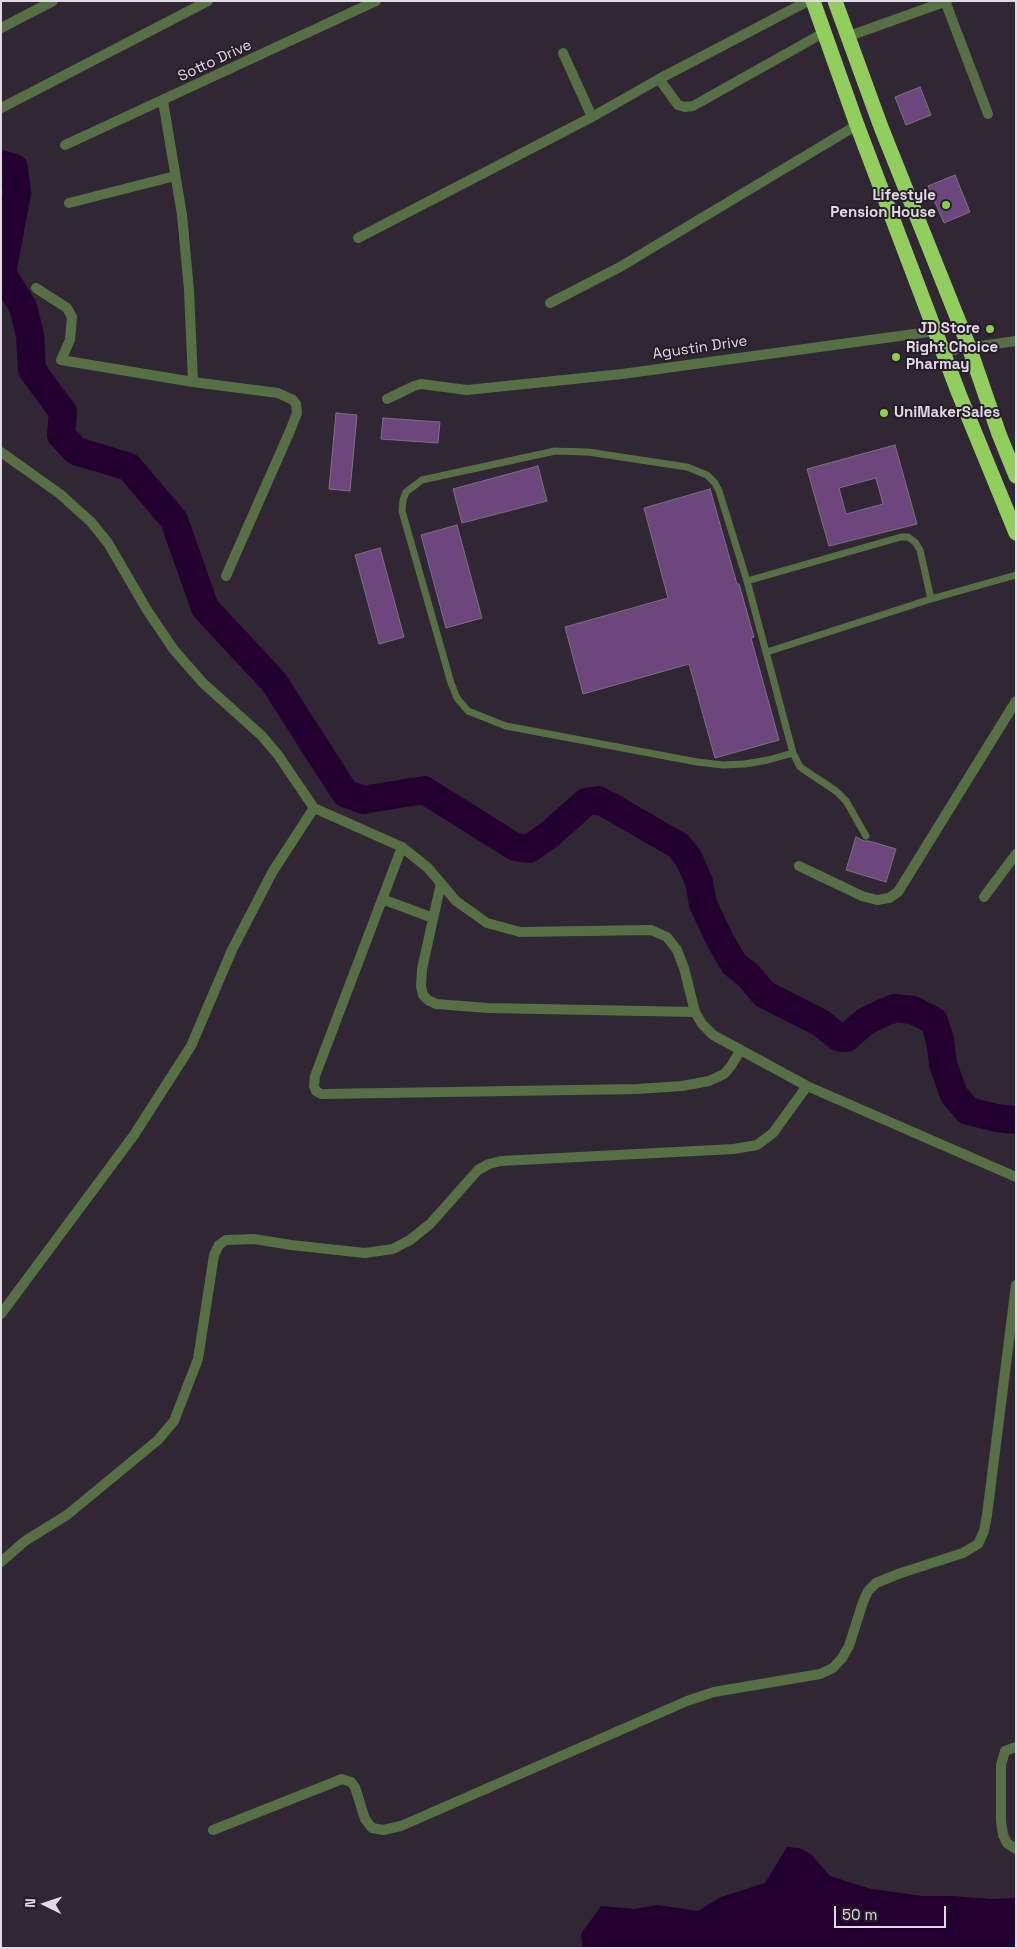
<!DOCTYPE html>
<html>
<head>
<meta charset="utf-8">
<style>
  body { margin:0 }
  #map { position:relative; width:1017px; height:1949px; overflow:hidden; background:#302634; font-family:"Space Grotesk",sans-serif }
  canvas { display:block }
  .frame { position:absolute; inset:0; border:2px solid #e0dae3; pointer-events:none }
  .north { position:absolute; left:20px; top:1879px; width:50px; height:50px; -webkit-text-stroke:4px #261c2a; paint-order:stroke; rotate:274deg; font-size:14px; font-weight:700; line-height:20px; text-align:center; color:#e0dae3 }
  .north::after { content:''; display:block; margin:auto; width:18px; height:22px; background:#e0dae3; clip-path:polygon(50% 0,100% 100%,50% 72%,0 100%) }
  .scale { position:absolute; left:834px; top:1906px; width:112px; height:22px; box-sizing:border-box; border:2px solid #e0dae3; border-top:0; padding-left:6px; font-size:15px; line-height:18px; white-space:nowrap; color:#e0dae3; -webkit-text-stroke:4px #261c2a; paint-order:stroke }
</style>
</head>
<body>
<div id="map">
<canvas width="1017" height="1949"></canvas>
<div class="frame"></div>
<div class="north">N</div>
<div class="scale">50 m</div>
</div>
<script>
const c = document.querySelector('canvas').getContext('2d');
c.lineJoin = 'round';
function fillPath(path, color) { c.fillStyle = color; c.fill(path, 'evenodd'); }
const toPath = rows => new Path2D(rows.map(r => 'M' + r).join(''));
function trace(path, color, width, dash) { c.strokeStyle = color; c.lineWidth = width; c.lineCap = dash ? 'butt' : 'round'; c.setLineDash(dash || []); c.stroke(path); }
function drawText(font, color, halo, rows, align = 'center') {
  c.font = font + ' "Space Grotesk",sans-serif'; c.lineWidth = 4; c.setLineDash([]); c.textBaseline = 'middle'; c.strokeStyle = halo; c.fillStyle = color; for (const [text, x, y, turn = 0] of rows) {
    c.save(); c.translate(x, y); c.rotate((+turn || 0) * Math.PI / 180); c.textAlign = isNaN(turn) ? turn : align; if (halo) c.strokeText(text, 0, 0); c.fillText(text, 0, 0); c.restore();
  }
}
fillPath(toPath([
  [787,1847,799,1848,811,1854,830,1876,871,1889,923,1896,952,1896,991,1899,1016,1898,1016,1948,583,1948,581,1934,601,1906,634,1909,657,1905,698,1911,721,1897,765,1883]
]), '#23002f');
trace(toPath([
  [1,164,14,168,17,193,2,273,23,307,30,335,32,370,63,412,61,435,76,451,129,467,174,520,205,608,274,682,345,793,363,800,424,790,515,847,529,849,550,834,586,802,598,800,610,806,679,846,689,859,699,882,703,904,720,940,734,964,748,975,764,994,821,1023,838,1037,846,1038,866,1021,885,1012,895,1008,913,1010,934,1021,940,1040,943,1064,954,1095,968,1111,997,1118,1016,1120]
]), '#23002f', 28);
const building = toPath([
  [920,87,931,115,906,125,895,97,920,87],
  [955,175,970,212,944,223,928,186,955,175],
  [336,413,357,415,350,491,329,489,336,413],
  [383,418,440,422,438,443,381,439,383,418],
  [895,445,917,524,829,546,807,469,895,445],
  [876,478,883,504,846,514,839,488,876,478],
  [538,466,547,501,462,523,453,489,538,466],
  [710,489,737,584,739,584,754,637,751,638,779,740,715,758,689,664,583,694,565,627,668,598,644,508,710,489],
  [457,525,482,618,446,628,421,535,457,525],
  [380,548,404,637,379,644,355,555,380,548],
  [856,837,864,841,869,841,896,849,886,882,846,870,856,837]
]);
fillPath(building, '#6d467d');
trace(building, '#7c7181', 1);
trace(toPath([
  [555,451,588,452,687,467,707,475,715,483,719,491,747,581,793,753,768,760,745,764,723,765,697,762,506,726,468,711,457,698,451,683,402,511,403,500,406,492,422,480,555,451],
  [747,581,901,537,908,537,915,542,920,550,931,599],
  [767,652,931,599,1016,575],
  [793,753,800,767,836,791,846,801,866,836]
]), '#576f44', 7);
trace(toPath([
  [945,1,988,114],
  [1,28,53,1],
  [849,36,947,1],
  [563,53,592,117],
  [659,79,678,105,685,107,693,106,825,32],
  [163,101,182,215,189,290,193,382,278,393,293,400,296,404,297,413,290,431,226,576],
  [1,108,208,1],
  [65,145,376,1],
  [69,203,175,176],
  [358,238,592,117,659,79,808,1],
  [36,288,67,308,72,317,70,340,61,360,193,382],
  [550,303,620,267,857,125],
  [945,351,1016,341],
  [387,399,414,386,421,384,467,390,622,374,936,331],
  [1,452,60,494,91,522,108,543,147,610,174,650,203,683,262,736,278,755,314,808],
  [402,847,315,1076,314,1086,316,1091,321,1094,637,1089,682,1086,709,1081,724,1074,731,1066,740,1051],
  [799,866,862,896,877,900,889,898,898,892,1016,701],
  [441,883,422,969,421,986,423,995,428,1000,436,1004,488,1008,695,1012],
  [984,897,1016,854],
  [382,899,433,918],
  [1,1314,134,1135,191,1046,232,950,273,871,314,808,402,847,428,868,456,901,487,923,520,932,651,930,667,937,677,950,684,968,695,1012,702,1024,713,1035,807,1086,1016,1177],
  [1,1562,25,1541,67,1515,158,1440,174,1421,198,1359,214,1255,219,1245,226,1240,254,1239,291,1245,365,1253,393,1249,410,1240,430,1224,478,1170,489,1164,501,1161,734,1149,757,1145,773,1133,807,1086],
  [1016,1747,1005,1751,1001,1765,1001,1821,1003,1835,1007,1843,1016,1849],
  [213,1830,342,1779,351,1782,355,1787,365,1819,372,1828,383,1830,401,1826,687,1701,714,1692,820,1674,833,1668,842,1658,849,1646,863,1602,868,1591,876,1583,898,1574,963,1553,978,1544,984,1531,987,1515,1016,1285]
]), '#576f44', 10);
trace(toPath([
  [813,1,857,125,959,394,1016,533],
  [835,1,881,127,969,347,999,434,1016,476]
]), '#92ce5e', 15);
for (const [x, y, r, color] of [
  [946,205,5,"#89cf48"],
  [990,329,5,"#89cf48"],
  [896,357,5,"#89cf48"],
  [884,413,5,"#89cf48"]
]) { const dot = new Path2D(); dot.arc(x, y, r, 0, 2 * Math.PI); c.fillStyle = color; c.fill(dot); trace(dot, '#261c2a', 2); }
drawText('15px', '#e0dae3', '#261c2a', [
  ["Sotto Drive",215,61,-25],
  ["Agustin Drive",700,348,-8]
]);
drawText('bold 15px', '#e0dae3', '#261c2a', [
  ["Lifestyle",936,196],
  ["Pension House",936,213],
  ["JD Store",980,329],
  ["Right Choice",906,348,"left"],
  ["Pharmay",906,365,"left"],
  ["UniMakerSales",894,413,"left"]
], 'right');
</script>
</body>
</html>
